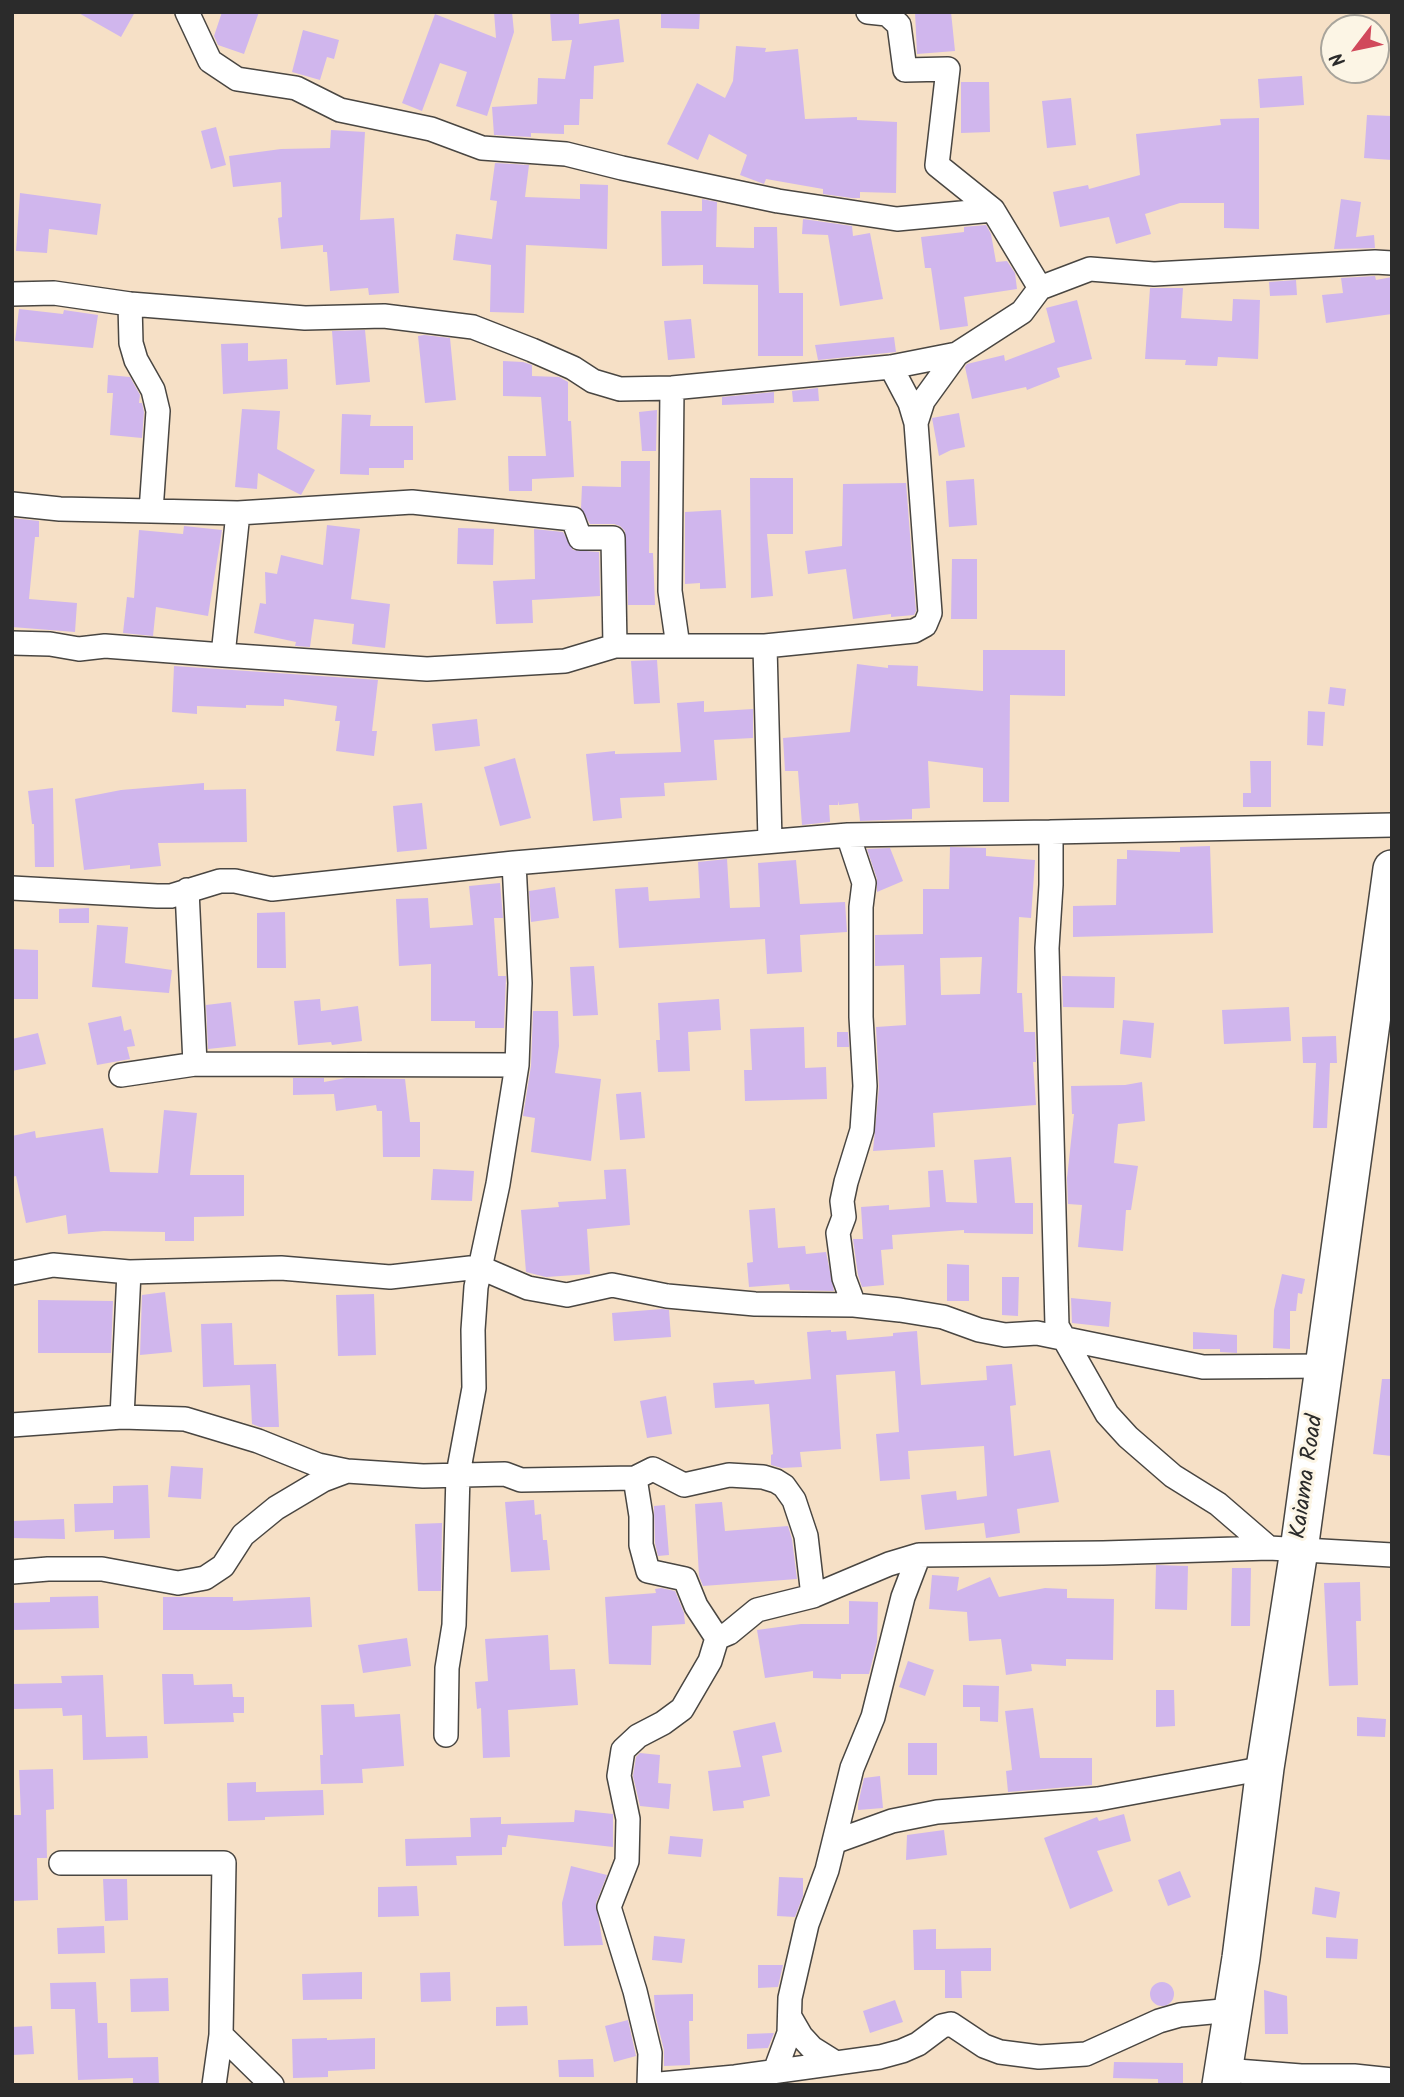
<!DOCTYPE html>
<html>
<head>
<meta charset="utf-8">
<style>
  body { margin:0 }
  #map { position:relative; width:1404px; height:2097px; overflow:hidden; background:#f6e0c6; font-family:Kalam,sans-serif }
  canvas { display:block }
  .frame { position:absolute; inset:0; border:14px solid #2b2b2b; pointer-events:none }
  .north { position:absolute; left:1320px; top:14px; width:70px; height:70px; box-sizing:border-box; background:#fcf5e5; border:2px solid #a8a49b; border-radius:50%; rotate:238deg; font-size:19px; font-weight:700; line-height:28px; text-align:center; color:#2b2b2b }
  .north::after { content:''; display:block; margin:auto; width:24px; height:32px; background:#d1495b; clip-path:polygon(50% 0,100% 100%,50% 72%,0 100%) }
</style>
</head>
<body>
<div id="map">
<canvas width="1404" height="2097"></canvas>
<div class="frame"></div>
<div class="north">N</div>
</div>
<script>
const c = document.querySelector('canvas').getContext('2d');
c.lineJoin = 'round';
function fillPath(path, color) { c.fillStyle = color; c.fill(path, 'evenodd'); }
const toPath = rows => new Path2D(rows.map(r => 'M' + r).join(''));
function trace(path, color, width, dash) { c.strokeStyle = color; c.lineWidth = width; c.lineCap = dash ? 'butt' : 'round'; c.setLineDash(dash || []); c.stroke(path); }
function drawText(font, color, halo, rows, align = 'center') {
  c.font = font + ' Kalam,sans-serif'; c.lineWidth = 6; c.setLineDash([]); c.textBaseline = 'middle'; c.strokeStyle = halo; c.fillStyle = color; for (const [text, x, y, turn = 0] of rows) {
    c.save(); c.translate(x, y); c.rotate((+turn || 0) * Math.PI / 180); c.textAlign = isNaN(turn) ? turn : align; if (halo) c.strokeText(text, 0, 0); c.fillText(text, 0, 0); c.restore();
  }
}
fillPath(toPath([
  [77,12,135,12,121,37],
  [222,12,259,12,244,54,218,45,214,36],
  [494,12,512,12,514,32,487,116,456,106,467,72,440,63,422,111,402,103,435,14,496,38],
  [550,12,579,12,579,24,619,19,624,62,594,66,593,99,580,99,579,125,564,125,564,134,531,133,531,137,494,135,492,107,537,104,538,78,565,79,572,40,552,41],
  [661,12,700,12,699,29,661,28],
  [915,12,951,12,955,51,917,54],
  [303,30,339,40,334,59,327,57,320,80,292,72],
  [736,46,766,48,765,52,798,49,805,119,857,117,857,120,897,122,896,193,860,192,860,198,852,198,823,194,823,189,766,179,764,184,740,175,747,155,709,134,698,160,667,144,697,83,725,98,733,81],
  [1302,76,1304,105,1260,108,1258,79],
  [961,82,989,82,990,132,961,133],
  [1071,98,1076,145,1047,148,1042,101],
  [1367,115,1392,116,1392,160,1364,158],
  [1259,118,1259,229,1224,228,1224,203,1180,203,1145,214,1151,234,1116,244,1109,217,1060,227,1053,192,1088,185,1089,189,1140,175,1136,134,1221,125,1220,119],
  [216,127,226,165,211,169,201,131],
  [331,130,365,132,360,220,394,218,399,293,369,295,368,288,330,291,327,252,323,252,323,245,281,249,278,218,282,217,281,182,233,187,229,156,281,149,330,148],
  [495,163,529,165,525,197,580,199,580,184,608,185,607,249,526,245,524,313,490,312,491,265,453,260,456,234,492,239,497,201,490,200],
  [20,193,101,204,97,235,49,229,47,253,16,251],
  [702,199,717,202,716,247,754,248,754,227,777,227,779,293,803,293,803,356,758,356,758,285,703,284,703,265,662,266,661,211,702,211],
  [1341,199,1361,202,1356,237,1374,235,1375,248,1334,249],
  [803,219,852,226,853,236,870,233,883,299,840,306,828,235,802,234],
  [986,225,991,234,996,262,1007,261,1015,273,1017,289,964,297,968,326,940,330,931,268,925,268,921,237,964,232,964,227],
  [1375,276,1376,280,1392,277,1392,314,1326,323,1322,295,1343,293,1341,278],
  [1296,280,1297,295,1270,296,1269,282],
  [1150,288,1183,288,1181,318,1232,321,1233,299,1260,300,1258,359,1218,357,1217,366,1185,365,1186,360,1145,359],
  [1077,300,1092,359,1057,368,1060,377,1027,390,1026,387,972,399,965,367,967,364,1004,355,1005,361,1055,342,1046,308],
  [19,309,63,314,64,310,98,315,93,348,15,341],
  [691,319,695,358,668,360,664,321],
  [365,330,370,382,336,385,332,331],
  [424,335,450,338,456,400,425,403,418,336],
  [894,337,896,352,818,360,815,345],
  [248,343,248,361,287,359,288,389,223,394,221,344],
  [503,361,523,362,532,365,532,376,559,377,568,382,568,421,571,421,574,477,532,479,532,491,509,491,508,456,546,456,541,397,503,396],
  [108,375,130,377,140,395,139,403,142,403,144,412,142,438,110,435,113,393,107,393],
  [818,388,819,401,793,402,792,391],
  [774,392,774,403,722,405,722,397],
  [242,409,280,411,277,449,315,470,301,495,258,473,257,489,235,487],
  [657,410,656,451,642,451,639,412],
  [959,413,965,447,951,450,939,456,932,418],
  [342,414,371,415,370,426,413,426,413,460,404,460,404,468,369,468,369,475,340,474],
  [621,461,650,461,649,553,653,553,655,605,628,605,625,531,620,526,614,524,590,524,581,508,582,486,621,487],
  [750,478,793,478,793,534,767,534,773,596,751,598],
  [974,479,977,525,949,527,946,481],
  [906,483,916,611,914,615,891,617,891,614,853,619,846,569,808,574,805,551,842,546,843,484],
  [721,510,726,588,700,589,700,583,685,584,685,512],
  [12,518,39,521,39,537,35,537,29,599,77,603,75,632,12,627],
  [327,525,360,529,351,599,390,604,385,648,352,644,354,624,314,619,310,647,295,646,296,642,254,633,260,603,266,604,265,572,277,574,281,555,323,565],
  [184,526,222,530,208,616,156,607,153,636,123,633,127,597,134,598,139,530,183,534],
  [458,528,494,529,493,565,457,564],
  [534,529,563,532,573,550,599,552,600,596,532,600,533,623,496,624,493,581,535,579],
  [952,559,977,559,977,619,951,619],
  [983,650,1065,650,1065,696,1010,695,1009,802,983,802,983,768,928,761,930,808,912,809,912,819,860,821,858,803,839,805,838,801,838,805,829,805,830,822,802,825,798,771,785,771,783,738,850,732,857,664,888,668,888,665,918,666,917,686,983,691],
  [657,660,660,703,634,704,631,661],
  [174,666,378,680,372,731,377,731,374,756,336,751,340,721,335,721,337,706,284,699,284,706,246,705,246,708,197,706,197,714,172,712],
  [1330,687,1346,689,1344,706,1328,704],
  [704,701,704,712,753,709,753,738,714,740,717,780,664,783,665,796,620,798,622,818,593,821,586,754,615,751,615,754,681,752,677,703],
  [1308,711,1325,712,1323,746,1307,745],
  [477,719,480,746,435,751,432,724],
  [515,758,531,818,500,826,484,767],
  [1250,761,1271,761,1271,807,1243,807,1243,793,1251,793],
  [204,783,204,790,246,789,247,842,158,843,161,866,130,869,130,865,84,870,75,799,121,790],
  [53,788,54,867,35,867,34,824,32,824,28,791],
  [422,803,427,849,397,852,393,806],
  [1210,846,1213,933,1073,937,1073,906,1116,905,1117,859,1127,859,1127,850,1180,852,1180,847],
  [950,847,986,848,986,856,1035,860,1031,918,1019,917,1017,993,1022,993,1024,1032,1035,1032,1036,1062,1033,1062,1036,1105,933,1113,935,1147,873,1151,879,1087,876,1027,906,1025,904,965,875,966,875,935,923,934,923,889,949,889],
  [982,957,980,994,941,995,940,958],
  [890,848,903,881,877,892,877,879,867,849],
  [727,859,730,908,760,907,758,863,796,860,800,904,845,902,847,932,800,935,802,972,767,974,765,939,619,948,615,889,648,887,649,901,700,898,698,862],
  [500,883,503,918,494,918,498,976,506,976,504,1028,475,1028,475,1021,431,1021,431,964,399,966,396,899,428,898,430,928,473,925,469,886],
  [555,887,559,918,531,922,529,891],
  [89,908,89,923,59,923,59,909],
  [285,912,286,968,257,968,257,913],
  [97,925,128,927,125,963,172,970,169,993,92,987],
  [12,949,38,950,38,999,12,999],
  [594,966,598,1015,573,1016,570,967],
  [1062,976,1115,977,1114,1008,1063,1007],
  [320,999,321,1011,358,1006,362,1041,332,1045,331,1042,298,1045,294,1001],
  [719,999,721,1030,688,1032,690,1071,658,1072,656,1040,660,1040,658,1003],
  [231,1002,236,1046,208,1049,206,1005],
  [1289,1007,1291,1041,1224,1044,1222,1010],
  [533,1011,558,1011,559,1046,555,1073,601,1079,591,1161,531,1152,535,1118,523,1116,531,1066],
  [121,1016,124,1031,131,1029,135,1046,127,1047,130,1059,97,1065,88,1023],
  [1123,1020,1154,1023,1151,1058,1120,1054],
  [804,1027,805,1068,826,1067,827,1099,745,1101,744,1070,752,1070,750,1029],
  [837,1032,848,1032,849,1047,837,1047],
  [38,1033,46,1064,12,1071,12,1039],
  [1336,1036,1337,1063,1330,1063,1327,1128,1313,1128,1316,1063,1303,1063,1302,1037],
  [293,1078,324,1078,324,1082,346,1078,405,1079,410,1122,420,1122,420,1157,383,1157,382,1111,377,1111,376,1105,336,1111,334,1094,293,1095],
  [1142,1082,1145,1121,1118,1124,1114,1163,1138,1166,1131,1210,1126,1210,1123,1251,1078,1247,1082,1205,1068,1204,1067,1178,1074,1114,1072,1114,1071,1086,1125,1085],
  [641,1092,645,1138,620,1140,616,1094],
  [164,1110,197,1113,190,1175,244,1175,244,1216,194,1217,194,1241,165,1241,165,1232,104,1231,68,1234,66,1215,26,1223,16,1176,12,1177,12,1136,35,1131,36,1138,103,1128,110,1172,158,1173],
  [1011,1157,1015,1203,1033,1203,1033,1234,964,1233,964,1230,892,1235,893,1249,881,1250,884,1285,862,1287,858,1275,853,1239,863,1239,861,1207,889,1205,889,1210,930,1207,928,1171,943,1170,946,1202,977,1203,974,1160],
  [433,1169,474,1171,472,1201,431,1200],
  [626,1169,630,1225,587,1229,590,1274,546,1277,526,1272,521,1210,559,1207,558,1202,606,1199,604,1170],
  [775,1208,778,1248,805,1246,806,1254,826,1252,834,1291,790,1290,789,1284,749,1287,747,1263,753,1262,749,1210],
  [947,1264,969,1265,969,1301,947,1301],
  [1282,1274,1305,1279,1302,1294,1298,1293,1296,1311,1290,1311,1290,1349,1273,1348,1274,1310],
  [1002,1277,1019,1277,1018,1316,1002,1315],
  [165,1292,172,1352,140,1355,142,1295],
  [374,1294,376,1355,338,1356,336,1295],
  [1071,1298,1111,1302,1109,1327,1072,1323],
  [38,1300,113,1301,111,1353,38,1353],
  [662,1309,669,1310,671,1337,614,1341,612,1313],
  [232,1323,234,1365,276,1364,279,1427,260,1427,252,1424,250,1385,203,1387,201,1324],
  [831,1330,831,1332,846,1331,847,1340,893,1336,893,1333,917,1331,921,1385,987,1380,986,1366,1012,1364,1016,1405,1010,1406,1014,1456,1050,1450,1059,1502,1017,1509,1020,1533,986,1538,984,1523,925,1530,921,1495,956,1491,957,1500,987,1496,984,1446,908,1451,910,1479,880,1481,876,1434,899,1432,895,1371,836,1375,841,1449,800,1452,802,1467,782,1468,771,1465,771,1455,773,1454,769,1404,715,1408,713,1383,754,1380,755,1384,811,1379,807,1332],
  [1193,1332,1237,1335,1237,1353,1220,1352,1220,1349,1193,1349],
  [1382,1379,1392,1379,1392,1456,1373,1454],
  [666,1396,672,1434,647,1438,640,1401],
  [171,1466,203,1468,201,1499,168,1497],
  [148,1485,150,1538,114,1539,114,1530,75,1532,74,1504,113,1503,113,1486],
  [534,1500,535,1515,541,1514,543,1540,547,1540,550,1570,511,1572,505,1502],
  [722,1502,725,1531,788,1526,792,1539,797,1579,703,1586,699,1576,695,1504],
  [665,1505,669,1555,658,1556,655,1543,654,1506],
  [64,1519,65,1539,12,1538,12,1521],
  [442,1523,441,1591,418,1591,415,1524],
  [1156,1565,1188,1566,1187,1610,1155,1609],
  [1232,1568,1251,1568,1250,1626,1231,1626],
  [932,1575,959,1577,957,1591,990,1577,999,1597,1045,1588,1067,1589,1067,1598,1114,1599,1113,1660,1066,1659,1066,1666,1031,1664,1032,1671,1006,1675,1001,1639,969,1641,967,1612,929,1609],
  [1360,1582,1361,1621,1356,1621,1358,1685,1329,1686,1324,1583],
  [661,1588,675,1591,684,1613,685,1624,652,1626,651,1665,609,1664,605,1597,656,1593,655,1589],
  [98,1596,99,1628,12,1630,12,1603,50,1602,50,1597],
  [163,1597,233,1597,233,1601,310,1597,312,1627,249,1630,163,1630],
  [849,1601,878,1602,877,1642,869,1674,841,1674,841,1679,813,1678,813,1671,765,1678,757,1630,801,1624,849,1624],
  [548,1635,550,1670,575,1669,578,1705,508,1710,510,1757,483,1758,481,1708,477,1709,475,1682,488,1681,485,1639],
  [407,1638,411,1666,363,1673,358,1645],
  [908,1661,934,1670,925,1696,899,1687],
  [162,1674,193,1674,194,1685,232,1684,233,1697,244,1697,244,1713,233,1713,234,1722,164,1724],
  [103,1675,106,1737,147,1736,148,1758,83,1760,82,1715,63,1716,62,1708,12,1709,12,1684,62,1683,61,1676],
  [963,1685,999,1686,998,1722,980,1721,980,1707,963,1707],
  [1156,1690,1174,1690,1175,1726,1156,1727],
  [354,1704,355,1717,400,1714,404,1766,362,1769,363,1783,321,1784,320,1755,323,1755,321,1705],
  [1033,1708,1040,1758,1092,1758,1092,1785,1008,1792,1006,1771,1012,1770,1005,1711],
  [1357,1717,1386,1719,1385,1737,1357,1736],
  [775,1722,782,1752,762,1756,770,1796,743,1801,744,1808,713,1811,708,1771,741,1767,733,1731],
  [908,1743,937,1743,937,1775,908,1775],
  [640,1753,660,1755,658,1783,671,1784,669,1809,640,1806,633,1776,636,1757],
  [53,1769,54,1809,46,1810,47,1858,37,1858,38,1900,12,1901,12,1815,21,1815,19,1770],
  [880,1776,883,1808,858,1810,858,1804,864,1778],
  [256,1782,256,1792,323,1790,324,1815,265,1817,265,1820,228,1821,227,1783],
  [575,1810,613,1814,613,1847,508,1835,506,1847,502,1847,502,1855,456,1856,457,1865,406,1866,405,1839,471,1837,470,1818,501,1817,501,1824,574,1822],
  [1124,1814,1131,1841,1097,1851,1113,1891,1070,1909,1044,1838,1097,1817,1099,1821],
  [944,1830,947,1855,906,1860,907,1835],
  [670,1836,703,1839,701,1857,668,1854],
  [571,1866,607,1875,596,1903,603,1945,564,1946,562,1903],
  [1180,1871,1191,1897,1168,1906,1158,1880],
  [779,1877,803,1878,803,1896,795,1917,777,1916],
  [103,1879,127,1879,128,1920,105,1921],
  [417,1886,419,1916,378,1917,378,1887],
  [1315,1887,1340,1892,1336,1918,1312,1914],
  [104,1926,105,1953,58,1954,57,1928],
  [936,1929,936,1949,991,1948,991,1971,961,1971,962,1998,945,1998,945,1970,914,1970,913,1930],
  [654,1936,685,1939,682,1963,652,1960],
  [1326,1937,1358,1939,1357,1959,1326,1958],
  [758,1965,783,1965,778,1987,758,1988],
  [362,1972,362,1999,303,2000,302,1974],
  [450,1972,451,2001,421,2002,420,1973],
  [168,1978,169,2011,131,2012,130,1979],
  [96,1982,98,2023,107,2023,108,2058,158,2057,159,2085,133,2085,133,2078,78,2080,75,2009,51,2009,50,1983],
  '1150 1994a12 12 0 1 1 24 0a12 12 0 1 1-24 0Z',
  [1264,1990,1287,1996,1288,2034,1265,2034],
  [693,1994,693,2021,689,2021,690,2065,664,2066,664,2050,655,2014,654,1995],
  [895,2000,903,2022,870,2033,863,2011],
  [527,2006,528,2025,496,2026,496,2007],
  [628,2020,636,2056,614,2062,605,2026],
  [32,2026,34,2054,12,2055,12,2027],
  [774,2033,768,2048,747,2049,747,2034],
  [327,2038,327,2040,375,2038,375,2069,328,2071,328,2077,293,2078,292,2039],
  [593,2059,594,2077,559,2077,558,2060],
  [1114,2062,1183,2063,1183,2085,1158,2085,1158,2079,1113,2078]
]), '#d0b6ed');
const minor = toPath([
  [187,12,210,61,237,79,296,88,340,110,431,129,482,148,566,154,622,168,778,201,897,219,993,210],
  [868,12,887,14,899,25,905,70,948,69,937,165,993,210,1040,288],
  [12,294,54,293,130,304,305,318,384,316,473,327,532,350,573,368,593,381,620,389,672,388,891,367,957,354,1022,312,1040,288,1090,269,1154,274,1375,262,1392,263],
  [672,388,670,591,678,646,765,646,914,631,925,625,930,613,916,423,910,403,891,367],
  [916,423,923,401,957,354],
  [12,504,60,509,151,511,158,411,153,390,136,360,131,343,130,304],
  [238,513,412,502,573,519,580,538,613,538,615,646,678,646],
  [12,643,50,644,79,649,105,646,223,655,238,513,151,511],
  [765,646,770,841],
  [223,655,427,669,565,661,615,646],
  [1051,832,1392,825],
  [848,835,864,883,861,907,861,1017,865,1086,862,1130,846,1182,842,1201,844,1217,838,1233,844,1278,854,1305,900,1310,943,1317,979,1330,1005,1335,1037,1333,1203,1367,1324,1366],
  [12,888,157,896,171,896,220,881,235,881,272,889,514,863,848,835,1051,832,1051,885,1047,948,1057,1326,1107,1414,1128,1437,1173,1476,1218,1504,1269,1548],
  [187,890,195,1064,517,1065],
  [121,1075,195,1064],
  [129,1272,281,1268,390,1277,479,1267,528,1288,567,1295,612,1285,667,1296,755,1304,854,1305],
  [12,1273,53,1265,129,1272,122,1417,185,1419,258,1441,318,1465,347,1471,423,1476,505,1474,521,1480,635,1478,641,1516,641,1545,648,1571,685,1579,696,1606,717,1638,729,1633,757,1610,813,1596,889,1564,919,1555,1103,1553,1269,1548,1392,1555],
  [12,1425,122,1417],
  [635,1478,653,1469,684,1485,729,1475,763,1477,776,1481,784,1486,794,1500,806,1536,813,1596],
  [12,1572,48,1569,102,1569,178,1583,205,1578,223,1566,243,1535,276,1508,323,1480,347,1471],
  [446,1735,447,1668,454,1625,458,1474,474,1388,473,1330,476,1287,498,1184,517,1065,520,983,514,863],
  [834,1842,892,1821,937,1812,1098,1799,1265,1768],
  [61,1863,224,1863,221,2035,214,2085],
  [790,2017,801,2036,812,2048,836,2063],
  [221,2035,272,2085],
  [1224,2070,1301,2076,1354,2076,1392,2080],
  [775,2071,789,2033,790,1998,807,1924,827,1870,852,1768,873,1717,903,1597,919,1555],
  [649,2085,735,2077,880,2057,902,2051,918,2044,942,2026,951,2024,984,2046,1000,2052,1039,2057,1086,2054,1159,2021,1180,2015,1232,2010],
  [649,2085,650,2053,635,1991,609,1907,627,1861,628,1819,619,1776,623,1750,638,1736,663,1723,682,1709,710,1661,717,1638]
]);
const trunk = toPath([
  [1221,2085,1241,1958,1265,1768,1299,1550,1392,869]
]);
trace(minor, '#494642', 26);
trace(trunk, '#494642', 40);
trace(minor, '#fff', 23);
trace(trunk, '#fff', 37);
drawText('23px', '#2b2b2b', '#fcf5e5', [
  ["Kaiama Road",1309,1477,-82]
]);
</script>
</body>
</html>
